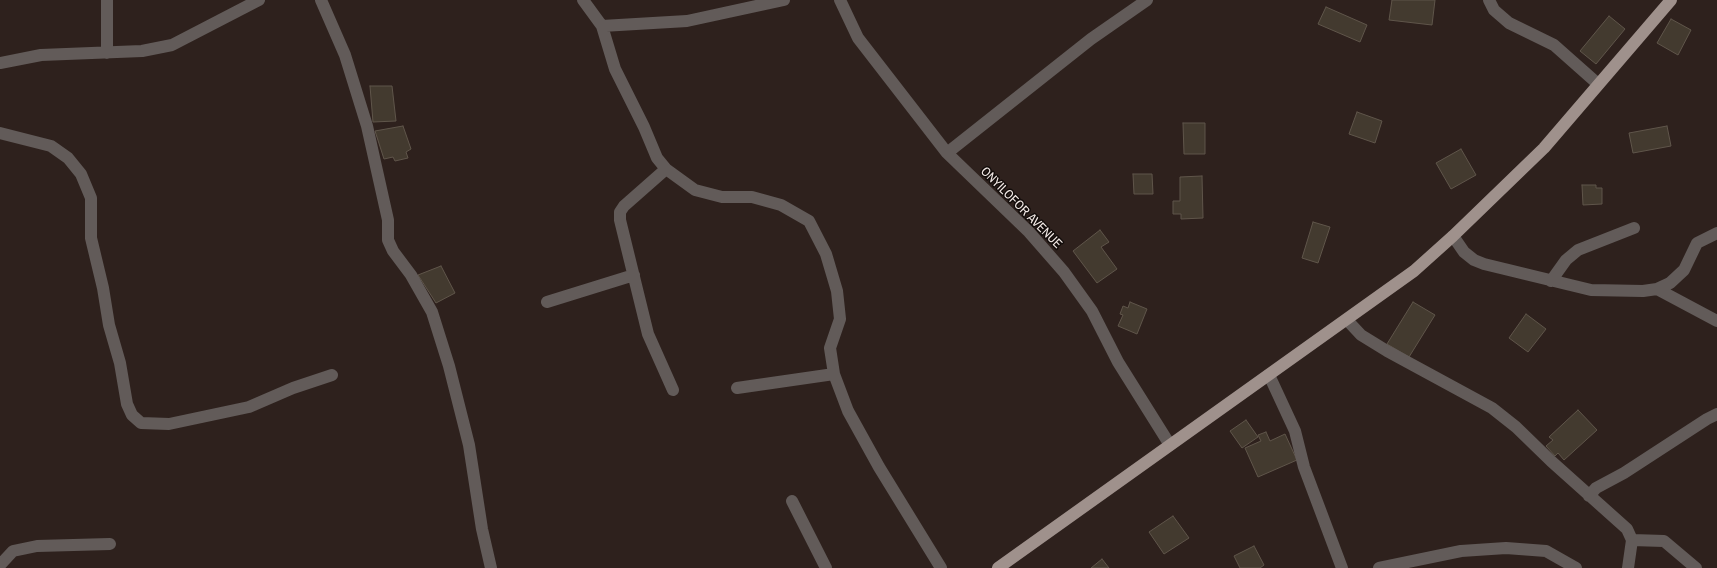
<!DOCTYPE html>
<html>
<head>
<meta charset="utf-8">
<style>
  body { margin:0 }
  canvas { display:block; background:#2e211d }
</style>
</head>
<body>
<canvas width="1717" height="568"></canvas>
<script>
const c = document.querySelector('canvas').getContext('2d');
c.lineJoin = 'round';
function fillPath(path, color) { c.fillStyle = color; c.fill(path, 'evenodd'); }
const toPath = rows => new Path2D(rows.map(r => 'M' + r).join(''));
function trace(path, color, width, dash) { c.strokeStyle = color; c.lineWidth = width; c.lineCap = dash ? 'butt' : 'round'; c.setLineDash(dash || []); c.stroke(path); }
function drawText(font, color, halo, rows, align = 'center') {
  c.font = font + ' "Archivo Narrow",sans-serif'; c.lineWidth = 3; c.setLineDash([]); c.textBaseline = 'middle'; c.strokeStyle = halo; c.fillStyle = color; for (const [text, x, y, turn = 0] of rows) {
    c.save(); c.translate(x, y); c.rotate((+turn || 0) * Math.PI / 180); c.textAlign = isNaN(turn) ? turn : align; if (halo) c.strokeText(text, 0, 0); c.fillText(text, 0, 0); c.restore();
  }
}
const building = toPath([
  [1392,0,1435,0,1432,25,1389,20,1392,0],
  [1326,7,1367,25,1360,42,1318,24,1326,7],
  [1609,16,1625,29,1596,64,1580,51,1609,16],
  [1671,19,1691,30,1678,55,1657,43,1671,19],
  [370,86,392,86,396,121,373,122,370,86],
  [1357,112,1382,121,1375,143,1349,134,1357,112],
  [1183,123,1205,123,1205,154,1184,154,1183,123],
  [403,126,411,149,406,152,408,158,395,161,393,157,384,159,375,131,403,126],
  [1667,126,1671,146,1633,153,1629,133,1667,126],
  [1461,149,1476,175,1451,189,1436,163,1461,149],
  [1133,174,1152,174,1153,194,1134,194,1133,174],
  [1202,176,1203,218,1181,219,1181,214,1173,214,1173,201,1180,201,1180,177,1202,176],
  [1582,185,1596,185,1596,188,1602,188,1602,204,1583,205,1582,185],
  [1313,222,1330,227,1318,263,1302,258,1313,222],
  [1100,230,1109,242,1101,247,1117,269,1097,283,1073,251,1100,230],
  [441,266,455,293,436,303,418,275,441,266],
  [1130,302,1147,309,1137,334,1118,326,1123,315,1120,314,1123,306,1128,308,1130,302],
  [1413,302,1435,315,1409,357,1387,344,1413,302],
  [1526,314,1546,329,1528,352,1509,338,1526,314],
  [1578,410,1597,430,1564,460,1558,453,1555,456,1546,446,1553,440,1549,437,1578,410],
  [1246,420,1258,437,1242,448,1230,431,1246,420],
  [1266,432,1270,441,1285,434,1297,460,1258,477,1245,448,1261,441,1258,435,1266,432],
  [1173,516,1189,538,1164,554,1149,532,1173,516],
  [1254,546,1264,565,1260,568,1240,568,1234,556,1254,546],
  [1102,559,1109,568,1091,568,1102,559]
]);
fillPath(building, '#433a2f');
trace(building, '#5f554a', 1);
trace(toPath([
  [107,0,107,53],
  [321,0,345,55,367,126,388,220,388,240,393,251,411,275,432,312,449,366,469,445,482,529,491,568],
  [583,0,602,26,615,69,644,127,657,158,666,169,695,190,722,197,752,197,781,205,809,221,826,254,837,291,840,319,830,348,834,374,848,411,879,467,941,568],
  [840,0,858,38,947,153,1029,232,1064,272,1092,311,1118,362,1170,445],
  [1489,0,1494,10,1509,23,1554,45,1598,84],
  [602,26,687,21,784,0],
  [0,63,41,55,142,51,172,45,259,0],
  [0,133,51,146,68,158,81,174,91,198,91,238,103,288,109,325,120,363,127,404,132,415,141,423,169,424,249,407,293,388,332,375],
  [947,153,1091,39,1147,0],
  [666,169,624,206,620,212,620,220,648,334,673,390],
  [1453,236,1464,252,1474,260,1484,264,1591,290,1643,291,1657,289,1670,283,1684,270,1697,243,1717,233],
  [1551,281,1566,260,1578,250,1634,228],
  [1657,289,1717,321],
  [547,302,634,275],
  [1347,320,1361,335,1387,351,1492,408,1516,427,1551,461,1627,529,1632,540,1628,568],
  [1269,375,1295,431,1304,467,1342,568],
  [737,388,834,374],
  [1589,496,1596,488,1624,473,1707,419,1717,414],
  [792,501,826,568],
  [1632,540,1664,541,1696,568],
  [0,565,13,551,37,546,110,544],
  [1379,568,1461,551,1506,548,1546,551,1576,568]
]), '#625b59', 12);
trace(toPath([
  [998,568,1414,271,1453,236,1544,148,1671,0]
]), '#9f918c', 12);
drawText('13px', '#f3eae6', '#120c0a', [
  ["ONYILOFOR AVENUE",1021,208,45]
]);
</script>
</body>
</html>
